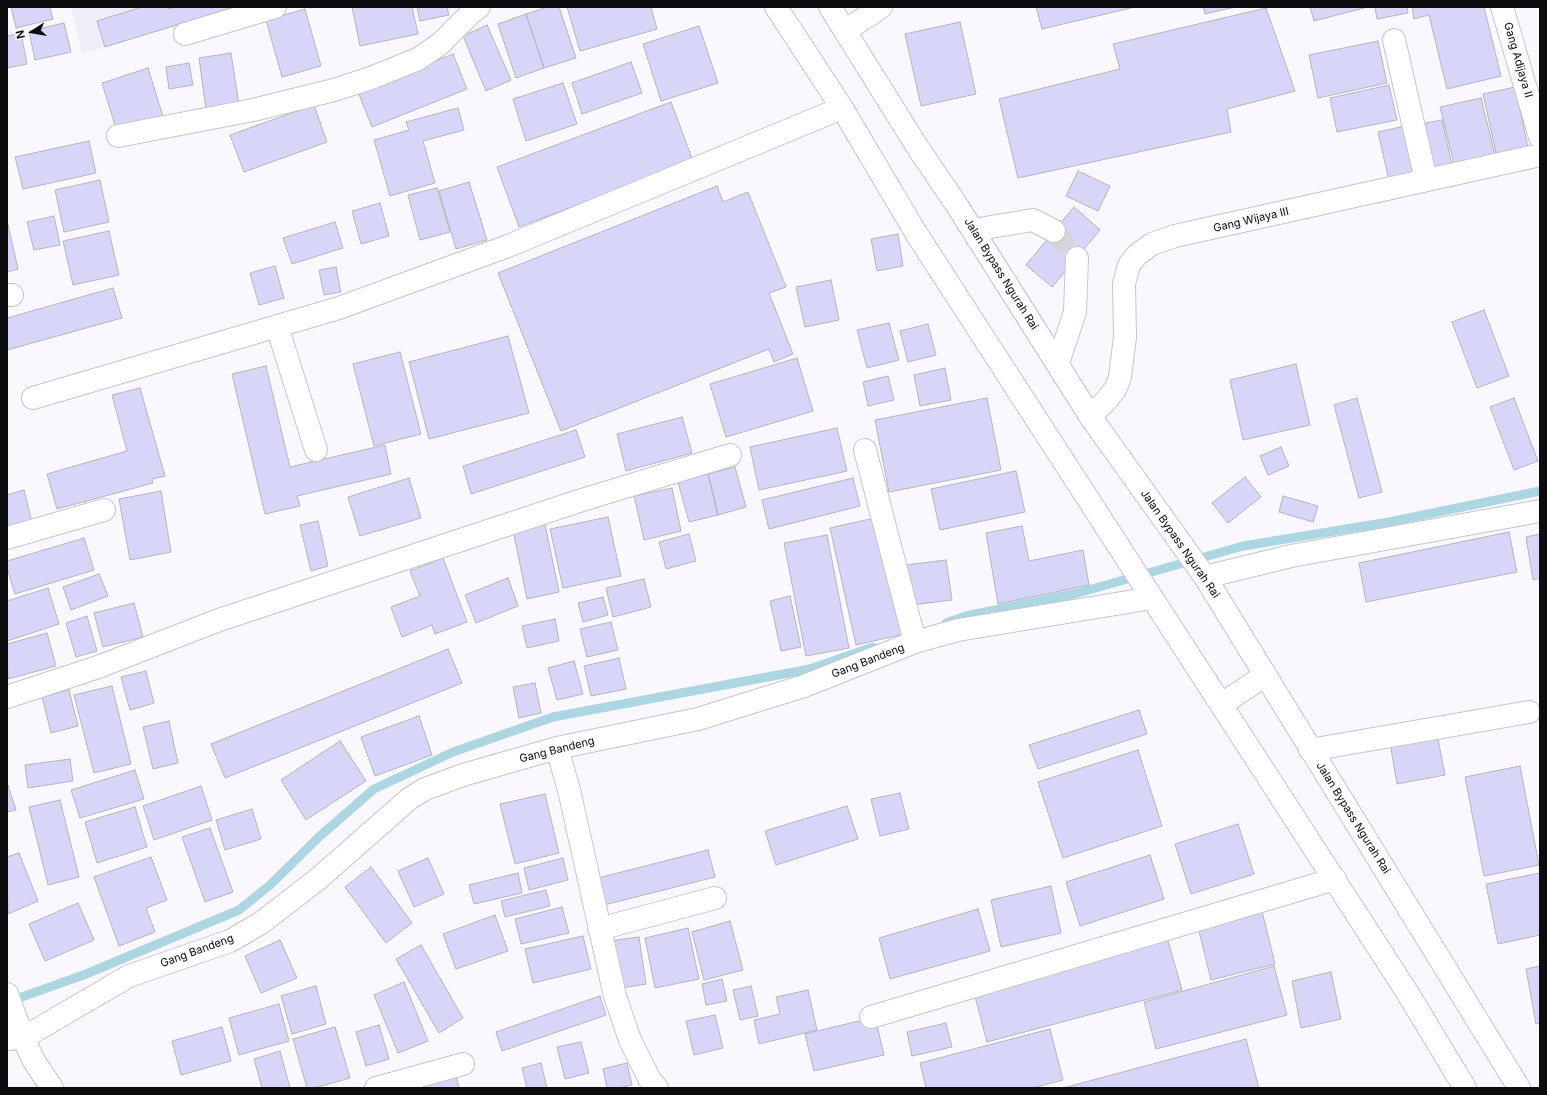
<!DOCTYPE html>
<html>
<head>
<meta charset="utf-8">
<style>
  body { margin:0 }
  #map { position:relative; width:1547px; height:1095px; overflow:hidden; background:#faf8fe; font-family:Inter,sans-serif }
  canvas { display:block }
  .frame { position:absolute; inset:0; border:8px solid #0c0b0d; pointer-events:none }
  .north { position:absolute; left:12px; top:12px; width:40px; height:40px; -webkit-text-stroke:3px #faf8fe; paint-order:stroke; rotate:258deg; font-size:11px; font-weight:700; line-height:16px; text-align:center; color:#0c0b0d }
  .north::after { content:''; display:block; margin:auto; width:14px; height:18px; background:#0c0b0d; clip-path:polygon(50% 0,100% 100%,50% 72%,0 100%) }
</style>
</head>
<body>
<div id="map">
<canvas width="1547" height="1095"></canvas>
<div class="frame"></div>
<div class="north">N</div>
</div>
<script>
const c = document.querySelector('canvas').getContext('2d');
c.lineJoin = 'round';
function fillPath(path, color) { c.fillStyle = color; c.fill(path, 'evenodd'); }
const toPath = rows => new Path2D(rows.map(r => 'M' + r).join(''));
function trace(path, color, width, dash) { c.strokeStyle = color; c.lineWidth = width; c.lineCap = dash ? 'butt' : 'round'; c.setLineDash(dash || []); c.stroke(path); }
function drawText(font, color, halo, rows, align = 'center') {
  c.font = font + ' Inter,sans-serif'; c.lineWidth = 3; c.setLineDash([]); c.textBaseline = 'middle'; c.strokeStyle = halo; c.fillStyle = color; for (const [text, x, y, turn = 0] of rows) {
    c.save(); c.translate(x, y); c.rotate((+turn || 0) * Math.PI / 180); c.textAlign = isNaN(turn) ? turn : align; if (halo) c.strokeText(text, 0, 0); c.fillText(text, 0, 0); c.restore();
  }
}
fillPath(toPath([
  [71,7,244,7,82,54]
]), '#f0ecf9');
trace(toPath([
  [946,623,966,616,1078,593,1243,546,1389,522,1540,491],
  [8,1002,86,974,239,910,270,885,320,836,374,789,453,752,553,717,810,669,873,647]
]), '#acd6e2', 9);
const building = toPath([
  [11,7,50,7,53,19,16,28,11,7],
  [142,7,168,7,169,9,175,7,234,7,105,47,97,21,142,7],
  [352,7,412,7,418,34,360,46,352,7],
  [417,7,447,7,449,15,420,21,417,7],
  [548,7,559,7,576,58,544,68,526,14,548,7],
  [567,7,651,7,657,29,580,51,567,7],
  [1036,7,1135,7,1042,29,1036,7],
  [1203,7,1236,7,1205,14,1203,7],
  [1310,7,1368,7,1314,21,1310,7],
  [1375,7,1407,7,1408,13,1377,19,1375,7],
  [1412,7,1484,7,1501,76,1447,89,1429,15,1414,19,1412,7],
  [1266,8,1295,91,1227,109,1231,132,1018,178,999,99,1120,69,1113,44,1266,8],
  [305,9,321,66,282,77,266,20,305,9],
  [526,14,544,68,516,78,498,24,526,14],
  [960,22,976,94,921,106,905,34,960,22],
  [64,23,71,52,35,60,29,31,64,23],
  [487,25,511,80,486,91,463,36,487,25],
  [699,26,718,83,661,101,643,44,699,26],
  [21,33,27,64,7,68,7,36,21,33],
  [1378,41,1387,83,1318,98,1309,55,1378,41],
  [231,53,239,105,206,110,199,58,231,53],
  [453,54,467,89,372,127,358,92,453,54],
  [631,62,642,93,582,114,572,83,631,62],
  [189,63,193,85,169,89,166,67,189,63],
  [148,68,164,120,118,135,102,83,148,68],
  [563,83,577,124,526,141,513,99,563,83],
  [1389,85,1397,120,1337,132,1330,98,1389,85],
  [1515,87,1528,147,1496,153,1483,94,1515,87],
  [1481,98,1495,155,1454,164,1440,107,1481,98],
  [671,102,693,161,519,227,497,167,671,102],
  [314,105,327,142,244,172,230,135,314,105],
  [458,108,464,130,423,141,435,183,390,196,374,140,409,130,406,122,458,108],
  [1442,120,1453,170,1431,175,1420,124,1442,120],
  [1405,126,1416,179,1390,185,1378,132,1405,126],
  [89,141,96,173,23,189,15,157,89,141],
  [1078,171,1110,186,1098,211,1066,196,1078,171],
  [100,180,109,222,64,232,55,190,100,180],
  [469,182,487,240,456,249,439,191,469,182],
  [717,186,723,202,748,192,786,287,769,293,793,354,774,362,769,349,561,431,498,273,717,186],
  [437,188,450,232,420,240,408,195,437,188],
  [380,203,389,236,361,244,352,211,380,203],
  [1074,207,1100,230,1052,287,1026,265,1074,207],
  [54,216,60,245,34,250,27,222,54,216],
  [7,220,18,269,7,272,7,220],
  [335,222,343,248,292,264,283,238,335,222],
  [109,231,119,275,73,285,63,241,109,231],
  [898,234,903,266,877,271,871,239,898,234],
  [275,266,284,298,259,305,250,273,275,266],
  [336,267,341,292,324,295,319,270,336,267],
  [831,280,839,320,805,327,796,287,831,280],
  [113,288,122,318,7,350,7,318,113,288],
  [1484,310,1509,376,1477,388,1452,322,1484,310],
  [889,323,899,360,867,368,857,330,889,323],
  [928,324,936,355,908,362,900,331,928,324],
  [508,336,529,413,429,439,409,362,508,336],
  [400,352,421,434,374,446,353,364,400,352],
  [797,358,813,411,726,437,710,384,797,358],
  [1296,364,1310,425,1243,440,1230,380,1296,364],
  [266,366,290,467,385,445,391,474,297,496,300,506,265,514,232,374,266,366],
  [945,368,951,400,920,406,914,375,945,368],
  [888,376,894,400,868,406,863,382,888,376],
  [140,388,165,476,152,479,153,483,57,509,47,474,127,451,112,395,140,388],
  [987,398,1001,470,889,492,875,420,987,398],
  [1357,398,1382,492,1359,498,1334,405,1357,398],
  [1514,398,1538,461,1514,470,1490,407,1514,398],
  [682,417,692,453,626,471,617,434,682,417],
  [837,428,847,471,759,490,750,447,837,428],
  [576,430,585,457,471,494,463,466,576,430],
  [1281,447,1289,466,1268,475,1260,456,1281,447],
  [735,467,746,507,718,515,708,474,735,467],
  [1016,471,1025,512,940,530,931,489,1016,471],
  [708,474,718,515,689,522,678,482,708,474],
  [1245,477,1261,497,1228,523,1212,503,1245,477],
  [409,478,421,518,360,536,348,497,409,478],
  [853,478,860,506,769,529,762,500,853,478],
  [672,488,681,531,644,540,634,496,672,488],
  [24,490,33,526,7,533,7,495,24,490],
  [161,491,171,552,130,560,119,499,161,491],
  [1283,496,1318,506,1313,522,1279,512,1283,496],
  [608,517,621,576,563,588,550,529,608,517],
  [879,517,904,634,856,645,830,528,879,517],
  [318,521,328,566,311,571,300,525,318,521],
  [545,524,559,592,527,599,513,530,545,524],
  [1022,526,1029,561,1083,550,1089,585,998,604,986,533,1022,526],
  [1509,532,1517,572,1366,602,1359,563,1509,532],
  [689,534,696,561,666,569,659,542,689,534],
  [1540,534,1540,578,1533,580,1526,537,1540,534],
  [827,535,849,648,806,656,784,543,827,535],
  [84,538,94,570,15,594,7,568,7,561,84,538],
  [443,558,467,622,435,634,432,625,402,637,391,607,420,596,410,571,443,558],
  [946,560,952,600,911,605,906,565,946,560],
  [99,574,108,596,71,610,63,587,99,574],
  [508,578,518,606,476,623,465,595,508,578],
  [644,579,651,607,613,617,606,588,644,579],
  [48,588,59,624,7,641,7,601,48,588],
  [790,596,801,647,781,651,770,601,790,596],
  [603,597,608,615,583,622,578,603,603,597],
  [134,603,143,637,103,647,94,613,134,603],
  [87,616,97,651,76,657,66,623,87,616],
  [555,619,559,641,527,648,522,626,555,619],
  [611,622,618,650,587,657,580,629,611,622],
  [47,633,56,666,8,679,7,644,47,633],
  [448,649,462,683,225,778,211,744,448,649],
  [619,658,626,689,591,696,584,666,619,658],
  [574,661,583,694,557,700,548,668,574,661],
  [146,671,154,703,130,710,121,677,146,671],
  [535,683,541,713,519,718,513,687,535,683],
  [112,686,131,764,94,773,74,695,112,686],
  [69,690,78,726,51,733,42,697,69,690],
  [1139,710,1147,734,1038,769,1029,745,1139,710],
  [419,716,432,755,375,776,361,737,419,716],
  [169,721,178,763,153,769,143,727,169,721],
  [1437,734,1445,775,1397,784,1390,743,1437,734],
  [340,741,366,781,306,820,281,780,340,741],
  [1138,750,1162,826,1063,858,1038,782,1138,750],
  [70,759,73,781,28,788,25,765,70,759],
  [1520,766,1539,865,1484,876,1465,777,1520,766],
  [135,770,144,799,80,818,71,790,135,770],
  [7,782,16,810,7,812,7,782],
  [201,786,212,820,154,840,143,806,201,786],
  [900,793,909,829,880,836,871,799,900,793],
  [545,794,559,853,515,864,500,804,545,794],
  [60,800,79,877,48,885,29,807,60,800],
  [847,806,858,839,776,865,765,831,847,806],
  [135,807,147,847,97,863,85,822,135,807],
  [252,809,261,839,225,850,216,820,252,809],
  [1238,824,1254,874,1191,894,1175,844,1238,824],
  [210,828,233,892,205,902,182,837,210,828],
  [708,850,715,877,604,905,598,878,708,850],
  [19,853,38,901,8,914,7,857,19,853],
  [1150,855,1164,899,1080,926,1066,882,1150,855],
  [151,857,167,900,146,908,155,932,119,946,94,877,151,857],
  [428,858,444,894,414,907,398,871,428,858],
  [563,858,568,880,529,890,524,868,563,858],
  [371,867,412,923,386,943,345,887,371,867],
  [518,873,522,893,474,904,469,885,518,873],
  [1540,873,1540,935,1498,944,1486,884,1540,873],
  [1051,886,1061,933,1001,947,991,900,1051,886],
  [546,890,550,906,505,917,501,901,546,890],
  [78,903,94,940,45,961,29,924,78,903],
  [562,907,569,933,521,944,515,919,562,907],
  [1261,907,1275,964,1211,980,1197,923,1261,907],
  [978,909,990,951,890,979,879,938,978,909],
  [495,915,508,951,456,969,443,934,495,915],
  [730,921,743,970,704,980,692,932,730,921],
  [688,928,699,979,655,988,645,938,688,928],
  [583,936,591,969,533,983,525,949,583,936],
  [639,937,646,984,616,989,609,941,639,937],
  [1167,937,1182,990,987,1042,973,989,1167,937],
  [280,940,297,978,261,993,245,956,280,940],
  [421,945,463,1018,439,1033,396,959,421,945],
  [1274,966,1287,1015,1156,1049,1144,1002,1274,966],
  [1540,966,1540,1023,1536,1024,1526,969,1540,966],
  [1331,972,1341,1019,1301,1028,1292,981,1331,972],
  [722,979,727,1001,706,1005,702,984,722,979],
  [404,982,428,1041,398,1053,374,995,404,982],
  [316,986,326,1024,292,1034,281,996,316,986],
  [751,986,758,1016,740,1020,733,990,751,986],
  [808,990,817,1030,759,1044,754,1020,780,1014,776,997,808,990],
  [600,996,606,1015,502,1051,496,1032,600,996],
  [279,1004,289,1041,239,1055,229,1018,279,1004],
  [715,1015,723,1048,694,1055,686,1021,715,1015],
  [875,1017,884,1055,814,1071,805,1034,875,1017],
  [946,1023,952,1047,912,1056,907,1032,946,1023],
  [379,1025,389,1059,366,1066,356,1032,379,1025],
  [222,1027,231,1061,181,1075,172,1041,222,1027],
  [335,1027,350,1078,314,1088,307,1088,293,1039,335,1027],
  [1050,1029,1063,1080,1032,1088,926,1088,920,1063,1050,1029],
  [1246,1039,1259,1088,1063,1088,1246,1039],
  [581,1042,589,1073,565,1079,557,1047,581,1042],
  [280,1051,290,1088,262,1088,254,1059,280,1051],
  [541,1063,547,1088,527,1088,522,1068,541,1063],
  [627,1063,632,1085,618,1088,607,1088,603,1069,627,1063],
  [455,1070,459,1088,425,1088,423,1077,455,1070]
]);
fillPath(building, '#d8d6f8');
trace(building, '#b4b4ba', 1);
trace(toPath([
  [1054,231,1077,258]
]), '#d6d4da', 22, [22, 11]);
const minor = toPath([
  [1502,7,1540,137],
  [845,31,881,7],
  [185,34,275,7],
  [1394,40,1426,180],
  [118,136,253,110,334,90,371,78,418,59,440,44,472,12,479,7],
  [973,230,1033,220,1054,231],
  [7,295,12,295],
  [277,326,316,450],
  [1058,363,1075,312,1077,258],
  [33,398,339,308,508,246,842,108],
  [1090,416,1106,401,1116,388,1120,377,1125,337,1124,284,1129,265,1137,255,1152,244,1175,236,1540,155],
  [865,450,915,642],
  [7,538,104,510],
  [1205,577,1291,556,1540,511],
  [7,697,98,667,219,620,582,500,730,455],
  [557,748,569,790,615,996,630,1040,650,1080,657,1088],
  [1310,750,1529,712],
  [599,929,715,898],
  [7,994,23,1038,34,1061,52,1088],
  [871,1017,1335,879],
  [7,1039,23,1038,129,976,230,941,261,923,318,879,409,799,425,789,463,775,557,748,698,719,804,686,915,642,958,630,1152,598],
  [376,1088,463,1064]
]);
const highway = toPath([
  [776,7,842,108,916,233,1407,992,1465,1088],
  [830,7,918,148,958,207,1090,416,1205,577,1519,1088],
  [1222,704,1264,676]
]);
trace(minor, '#c7c5cb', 24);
trace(highway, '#c7c5cb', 24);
trace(minor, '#fff', 22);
trace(highway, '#fff', 22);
drawText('11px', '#0c0b0d', '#faf8fe', [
  ["Gang Adijaya II",1518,60,74],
  ["Gang Wijaya III",1251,220,-13],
  ["Jalan Bypass Ngurah Rai",1001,274,58],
  ["Jalan Bypass Ngurah Rai",1180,544,55],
  ["Gang Bandeng",868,661,-21],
  ["Gang Bandeng",557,750,-14],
  ["Jalan Bypass Ngurah Rai",1353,818,58],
  ["Gang Bandeng",197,951,-20]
]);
</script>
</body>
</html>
